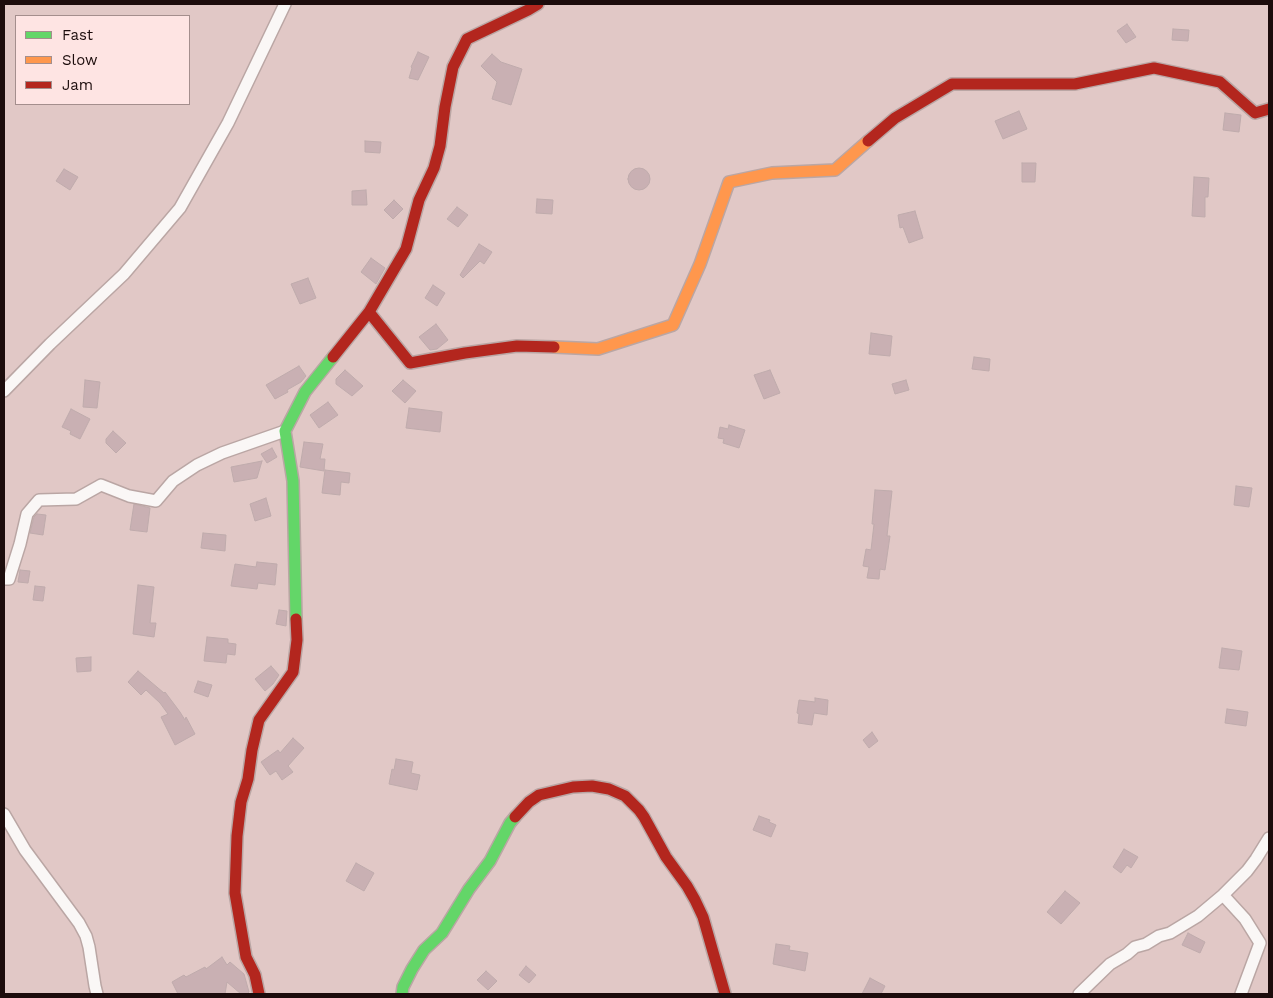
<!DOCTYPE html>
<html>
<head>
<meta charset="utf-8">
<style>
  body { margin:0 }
  #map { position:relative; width:1273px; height:998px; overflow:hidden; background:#e1c8c6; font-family:"Work Sans",sans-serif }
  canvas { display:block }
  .frame { position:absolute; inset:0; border:5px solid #1c0c0c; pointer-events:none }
  .legend { position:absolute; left:15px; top:15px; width:175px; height:90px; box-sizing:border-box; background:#fee4e3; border:1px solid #a48e8d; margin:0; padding:6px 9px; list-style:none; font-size:15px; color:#1c0c0c }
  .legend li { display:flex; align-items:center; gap:10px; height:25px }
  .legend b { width:25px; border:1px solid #a48e8d }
</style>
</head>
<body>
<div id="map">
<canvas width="1273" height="998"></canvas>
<div class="frame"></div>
<ul class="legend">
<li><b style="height:6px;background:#63d668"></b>Fast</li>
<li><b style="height:6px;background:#ff974d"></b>Slow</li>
<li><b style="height:6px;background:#b3261e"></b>Jam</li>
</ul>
</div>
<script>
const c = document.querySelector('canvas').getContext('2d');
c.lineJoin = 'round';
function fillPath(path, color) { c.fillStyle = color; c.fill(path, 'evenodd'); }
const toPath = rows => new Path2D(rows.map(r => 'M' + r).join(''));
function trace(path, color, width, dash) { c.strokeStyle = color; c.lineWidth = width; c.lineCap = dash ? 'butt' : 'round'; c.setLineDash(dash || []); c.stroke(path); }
const building = toPath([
  [1127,24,1136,37,1126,43,1117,31,1127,24],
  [1173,29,1189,30,1188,41,1172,40,1173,29],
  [418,52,429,57,418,80,409,78,412,68,411,67,418,52],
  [492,54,501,62,522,69,511,105,492,99,497,82,481,66,492,54],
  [1019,111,1027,129,1003,139,995,121,1019,111],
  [1225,113,1241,115,1239,132,1223,130,1225,113],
  [365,141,381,142,380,153,365,152,365,141],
  [1022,163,1036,163,1035,182,1022,182,1022,163],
  '628 179a11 11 0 1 1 22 0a11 11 0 1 1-22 0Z',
  [64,169,78,177,70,190,56,181,64,169],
  [1194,177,1209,178,1208,197,1205,197,1205,217,1192,216,1194,177],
  [366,190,367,205,352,205,352,191,366,190],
  [537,199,553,200,552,214,536,213,537,199],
  [394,200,403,209,393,219,384,210,394,200],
  [457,207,468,215,458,227,447,219,457,207],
  [915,211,923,238,909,243,903,227,900,228,898,215,915,211],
  [479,244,492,252,484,264,480,261,463,278,460,275,479,244],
  [371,258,385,268,376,284,361,272,371,258],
  [308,278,316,298,300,304,291,284,308,278],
  [433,285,445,293,437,306,425,298,433,285],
  [436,324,448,340,437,349,430,350,419,337,436,324],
  [871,333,892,336,890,356,869,354,871,333],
  [974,357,990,359,989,371,972,369,974,357],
  [299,366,306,376,301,382,287,390,288,392,275,399,266,385,299,366],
  [345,370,363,386,352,396,336,384,336,379,345,370],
  [770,370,780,393,764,399,754,375,770,370],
  [85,380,100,382,97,408,83,407,85,380],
  [403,380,416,391,405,403,392,391,403,380],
  [906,380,909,390,895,394,892,384,906,380],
  [328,402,338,415,319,428,310,415,328,402],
  [409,408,442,412,440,432,406,428,409,408],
  [71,409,90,419,80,439,70,434,71,431,62,427,71,409],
  [729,425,745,430,739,448,723,443,724,439,718,438,720,427,728,429,729,425],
  [113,431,126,443,116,453,106,443,106,439,113,431],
  [304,442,323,444,320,459,325,459,324,471,300,467,304,442],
  [272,448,277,457,267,463,261,454,272,448],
  [262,461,257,478,234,482,231,467,262,461],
  [325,470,350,473,349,483,341,482,340,495,322,493,325,470],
  [1236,486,1252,488,1249,507,1234,505,1236,486],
  [875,490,892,491,887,536,890,536,885,570,880,569,879,579,867,578,869,567,863,566,866,549,871,550,874,524,872,524,875,490],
  [266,498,271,516,255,521,250,504,266,498],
  [134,504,150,508,147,532,130,530,134,504],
  [37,514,46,515,43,535,30,533,34,517,37,514],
  [203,533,226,535,225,551,201,548,203,533],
  [257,562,277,564,275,585,258,583,257,589,231,586,235,564,256,567,257,562],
  [20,570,30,571,28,583,18,582,20,570],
  [138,585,154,587,150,623,156,623,154,637,133,634,138,585],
  [35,586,45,587,43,601,33,600,35,586],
  [279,610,287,611,286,626,276,624,279,610],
  [207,637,228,639,228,643,236,644,235,655,227,654,226,663,204,661,207,637],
  [1222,648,1242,651,1239,670,1219,668,1222,648],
  [91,657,91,671,77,672,76,658,91,657],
  [271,666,279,675,273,684,265,691,255,679,271,666],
  [138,671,164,693,165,692,180,712,185,720,186,717,195,734,175,745,161,717,168,714,160,703,146,690,141,695,128,682,138,671],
  [198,681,212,685,208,697,194,692,198,681],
  [815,698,828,700,827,715,814,713,812,725,798,723,799,714,797,713,799,700,815,702,815,698],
  [1227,709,1248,712,1246,726,1225,723,1227,709],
  [872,732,878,741,869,748,863,740,872,732],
  [293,738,304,748,288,766,293,772,282,780,276,771,270,775,261,762,278,750,280,753,293,738],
  [396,759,413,762,411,773,420,775,417,790,389,784,392,769,394,770,396,759],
  [759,816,770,820,769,822,776,825,771,837,753,830,759,816],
  [1124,849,1138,857,1131,868,1127,865,1121,873,1113,867,1124,849],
  [356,863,374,873,364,891,346,881,356,863],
  [1065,891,1080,903,1061,924,1047,912,1065,891],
  [1188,933,1205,942,1200,953,1182,945,1188,933],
  [776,944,790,946,789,950,808,953,805,971,773,964,776,944],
  [222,957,227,965,230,962,244,974,249,992,247,994,241,994,227,982,225,994,178,994,172,982,184,975,186,977,205,967,206,969,222,957],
  [526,966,536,975,529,983,519,975,526,966],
  [486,971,497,981,488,990,477,980,486,971],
  [870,978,885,986,881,994,862,994,870,978]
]);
fillPath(building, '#c9b0b3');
trace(building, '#bfabac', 1);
const street = toPath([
  [4,391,50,344,124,274,180,208,228,123,285,4],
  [4,579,9,579,20,544,27,514,39,500,76,499,101,485,129,496,156,501,173,481,197,465,222,453,285,431],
  [4,814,25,850,79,923,86,936,89,947,95,986,97,994],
  [1223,895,1245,919,1260,943,1241,994],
  [1079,994,1110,964,1127,954,1135,947,1146,944,1159,936,1170,933,1198,916,1223,895,1247,871,1256,859,1269,838]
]);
const fast = toPath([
  [296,619,293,481,285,431,305,392,333,357],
  [402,994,403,987,412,969,424,950,442,933,469,889,490,861,510,823,515,817]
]);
const slow = toPath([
  [554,347,598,349,673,325,700,264,729,182,772,173,835,170,868,141]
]);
const jam = toPath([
  [868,141,895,118,952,84,1075,84,1154,68,1220,82,1255,113,1269,109],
  [369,312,410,363,465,353,517,346,554,347],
  [333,357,369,312,406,249,419,200,434,168,440,146,445,107,453,67,467,39,528,10,538,4],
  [515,817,529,802,539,795,573,787,592,786,609,789,625,796,639,810,644,817,666,857,687,886,695,900,703,917,725,994],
  [259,994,255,975,246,957,235,893,237,836,241,802,248,779,252,750,259,720,293,672,297,640,296,619]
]);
trace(street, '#baa6a4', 14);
trace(fast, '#baa6a4', 14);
trace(slow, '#baa6a4', 14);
trace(jam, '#baa6a4', 14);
trace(street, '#faf7f6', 11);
trace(fast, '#63d668', 11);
trace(slow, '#ff974d', 11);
trace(jam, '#b3261e', 11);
</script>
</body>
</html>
